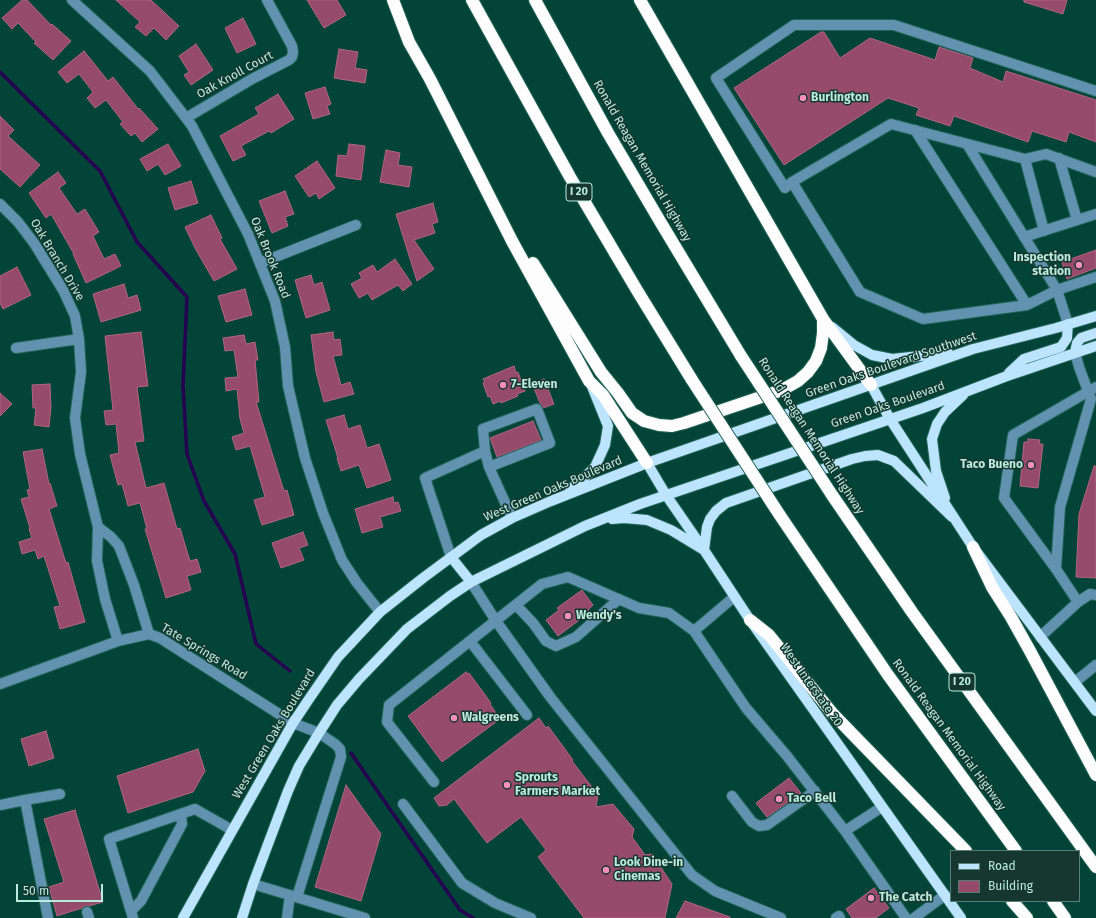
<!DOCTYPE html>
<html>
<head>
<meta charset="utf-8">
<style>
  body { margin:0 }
  #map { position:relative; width:1096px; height:918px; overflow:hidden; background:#024538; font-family:"Fira Sans",sans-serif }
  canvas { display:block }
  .legend { position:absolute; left:950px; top:850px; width:130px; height:52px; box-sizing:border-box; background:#15372f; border:1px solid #577f75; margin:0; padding:5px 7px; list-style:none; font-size:12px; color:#baebdd }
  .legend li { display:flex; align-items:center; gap:8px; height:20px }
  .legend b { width:20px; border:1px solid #577f75 }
  .scale { position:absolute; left:16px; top:884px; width:87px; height:18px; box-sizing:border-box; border:2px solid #baebdd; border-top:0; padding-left:5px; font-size:12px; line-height:14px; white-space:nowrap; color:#baebdd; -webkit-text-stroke:3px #15372f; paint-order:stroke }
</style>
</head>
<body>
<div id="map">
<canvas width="1096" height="918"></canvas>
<ul class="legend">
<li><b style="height:5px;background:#bce4fc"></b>Road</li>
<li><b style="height:11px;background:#974b6b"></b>Building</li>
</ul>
<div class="scale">50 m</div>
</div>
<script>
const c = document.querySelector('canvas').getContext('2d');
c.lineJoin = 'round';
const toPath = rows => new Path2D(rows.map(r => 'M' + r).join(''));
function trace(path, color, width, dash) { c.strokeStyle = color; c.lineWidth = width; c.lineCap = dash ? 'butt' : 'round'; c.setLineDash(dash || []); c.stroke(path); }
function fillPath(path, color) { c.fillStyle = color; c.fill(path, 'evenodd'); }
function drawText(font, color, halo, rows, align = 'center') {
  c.font = font + ' "Fira Sans",sans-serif'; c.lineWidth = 3; c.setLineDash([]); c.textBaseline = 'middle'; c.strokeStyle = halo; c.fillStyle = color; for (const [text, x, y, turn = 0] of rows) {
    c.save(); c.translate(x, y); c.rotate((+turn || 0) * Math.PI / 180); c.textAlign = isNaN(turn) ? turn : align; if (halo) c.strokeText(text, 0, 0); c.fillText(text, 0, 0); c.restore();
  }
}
trace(toPath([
  [0,72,100,171,137,242,187,297,183,386,187,454,204,501,235,554,256,644,290,671],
  [351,753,460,910,473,918]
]), '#250350', 3.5);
const building = toPath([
  [22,0,27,0,51,25,52,24,71,41,53,60,34,43,36,42,18,23,12,29,2,18,22,0],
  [116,0,151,0,179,26,166,40,154,28,146,36,135,27,140,22,116,0],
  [307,0,337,0,346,15,324,28,307,0],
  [1024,0,1067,0,1063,14,1024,2,1024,0],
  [243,18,256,44,237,53,225,28,243,18],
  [821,32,824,32,840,58,870,38,935,60,939,47,973,58,970,68,1003,82,1006,71,1096,100,1096,142,1069,132,1066,142,1032,131,1028,142,954,116,950,126,916,115,919,108,888,98,784,165,734,88,821,32],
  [196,44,213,70,191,85,184,75,189,72,179,56,196,44],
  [339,49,358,52,355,68,367,70,365,83,334,78,339,49],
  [84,51,108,81,113,77,138,109,139,108,158,129,142,142,135,133,131,136,120,124,123,122,106,100,95,108,87,98,93,92,79,74,67,83,58,72,84,51],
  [325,87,331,104,327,106,330,114,313,119,305,93,325,87],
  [278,94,294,119,271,133,269,131,241,146,246,155,233,161,220,136,259,114,255,108,278,94],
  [0,116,14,130,8,136,40,165,20,187,0,169,0,116],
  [168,144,181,166,165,175,158,164,147,171,140,159,168,144],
  [349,144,365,146,361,180,336,176,338,155,347,156,349,144],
  [386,150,400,153,398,165,412,167,409,187,380,182,386,150],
  [317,161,335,188,319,199,316,193,309,197,295,176,317,161],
  [58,172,66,183,59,188,77,214,85,209,99,232,93,236,104,259,115,254,121,266,86,283,73,254,74,254,51,214,46,218,29,193,58,172],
  [191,181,198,203,175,210,168,188,191,181],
  [285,191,294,214,285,217,288,226,272,233,259,201,285,191],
  [433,203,438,222,432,224,435,233,414,240,434,269,417,281,396,214,433,203],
  [211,215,222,238,220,239,237,269,214,281,196,250,185,227,211,215],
  [1096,250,1096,268,1067,279,1062,262,1096,250],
  [395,259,412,284,403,291,398,285,372,300,368,293,359,298,351,284,362,278,359,273,373,265,377,272,395,259],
  [17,267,31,295,3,309,0,303,0,276,17,267],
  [311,275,314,285,322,282,330,310,306,318,295,280,311,275],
  [124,284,128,298,137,295,141,310,101,322,93,294,124,284],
  [245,289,252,315,226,322,218,296,245,289],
  [141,332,148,386,137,387,144,441,135,442,146,488,164,483,177,529,180,528,190,561,197,559,201,572,187,576,191,590,166,598,145,529,147,529,140,503,128,506,122,484,118,485,110,455,119,453,116,424,106,425,104,411,113,410,105,336,141,332],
  [333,332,334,340,340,339,342,355,333,356,341,385,350,382,354,394,324,402,316,372,311,335,333,332],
  [244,335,246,344,255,342,258,360,255,360,259,402,256,402,284,491,287,490,294,515,262,525,254,500,265,497,250,446,236,450,232,437,244,433,240,419,237,389,226,391,225,378,238,377,234,350,225,351,223,338,244,335],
  [514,366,516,373,518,372,525,391,517,394,518,396,501,403,500,401,493,404,490,396,488,397,483,383,485,382,483,379,514,366],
  [544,379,554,404,543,408,540,403,532,383,544,379],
  [50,384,51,407,49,427,34,425,36,408,33,408,32,385,50,384],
  [0,393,12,404,0,416,0,393],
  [344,415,348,429,360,425,367,448,379,444,391,480,367,488,359,465,341,471,337,458,338,458,326,420,344,415],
  [533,421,541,440,497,457,490,438,533,421],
  [1028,439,1040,440,1039,444,1043,444,1038,488,1020,486,1024,442,1028,442,1028,439],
  [42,449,49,484,50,483,57,506,49,509,66,563,68,562,85,622,60,629,54,607,60,606,44,556,38,559,35,550,22,554,19,542,32,538,29,529,30,528,21,499,29,497,27,490,30,489,23,452,42,449],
  [1094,466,1096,466,1096,578,1076,577,1079,514,1094,466],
  [393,497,394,503,398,502,401,511,380,517,383,527,362,533,355,509,393,497],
  [303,532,308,545,299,548,304,560,281,568,272,543,303,532],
  [582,590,593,605,588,610,590,612,558,636,546,620,559,610,557,608,582,590],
  [466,672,468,674,469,673,491,703,490,704,500,719,442,762,408,716,466,672],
  [539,718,546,728,548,726,573,760,572,761,598,795,596,807,613,804,634,829,632,837,645,855,652,854,672,884,665,918,584,918,538,857,546,850,521,817,487,843,454,799,447,805,439,806,434,798,539,718],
  [46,731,54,758,29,766,21,739,46,731],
  [198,749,205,771,193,792,128,813,117,776,198,749],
  [789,778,801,793,767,817,756,803,789,778],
  [346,785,381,834,361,901,315,887,346,785],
  [75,810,103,902,89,906,85,906,82,908,57,916,49,887,64,882,44,819,75,810],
  [874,888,889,908,876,918,852,918,846,909,874,888],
  [685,901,730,917,730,918,676,918,685,901]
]);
fillPath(building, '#974b6b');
trace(building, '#b26383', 1);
const minor = toPath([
  [72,0,150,71,186,118,192,126,248,234,275,301,285,347,288,386,305,458,323,513,342,560,357,583,380,612],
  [186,118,252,79,289,60,292,57,293,52,292,46,267,0],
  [915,130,1027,305],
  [967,144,1057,290,1027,305,923,319,860,292,792,182,785,188,716,78,794,25,894,25,1096,91],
  [1059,158,1077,220],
  [1025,159,1044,231],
  [792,182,891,124,1025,159,1046,154,1096,172],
  [0,204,18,222,34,243,63,290,75,316,79,339,81,372,75,418,80,454,98,527,97,561,105,599,118,641],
  [1024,237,1096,214],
  [260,263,356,225],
  [1068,324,1057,290,1096,277],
  [16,348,79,339],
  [485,451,483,429,537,409,550,443,489,467],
  [98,527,111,537,119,546,134,585,149,634],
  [451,557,425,478,485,451,489,467,512,518],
  [1056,569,1060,507,1091,399,1079,367,1075,352],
  [471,582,496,621,551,698,692,875,715,891,781,918],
  [1078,602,1090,594,1096,595],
  [516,605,533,623,546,641,556,646,576,637,619,599],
  [694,631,734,597],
  [1040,637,1078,602,1056,569,1004,498,1013,435,1096,387],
  [470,641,527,715],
  [1075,682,1096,665],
  [0,684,118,641,149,634,160,638,293,723,319,733,335,744,340,749,341,757,297,897],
  [434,782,387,722,389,705,542,584,568,577,639,608,669,613,694,631,746,708,787,756,845,831],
  [732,796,752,822,759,826,767,825,815,791],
  [25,800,60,794],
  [403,804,462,883,495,903,531,918],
  [0,805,25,800,48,918],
  [882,807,845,831,906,918],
  [253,884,365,918],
  [131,911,141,901,182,824,181,814],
  [87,912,89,918],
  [133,918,109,839,195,809,232,830],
  [287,918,290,895],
  [836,918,839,916,840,918],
  [914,918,945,895]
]);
const major = toPath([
  [832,327,854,345,872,355,892,359,948,353],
  [1075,352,1077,343,1081,338,1096,333],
  [1009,373,1024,359,1061,347,1067,338,1068,324],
  [871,385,890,419,973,547,1096,711],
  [647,463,666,495,704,550,750,620,961,918],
  [570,489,580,482,595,467,605,445,608,426,591,384],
  [945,498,936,471,932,439,937,424,945,412,963,395],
  [612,519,624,518,647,520,671,530,704,550,707,527,710,519,716,511,726,503,852,459,865,456,878,455,894,461,952,517],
  [451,557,471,582],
  [183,918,293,723,309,699,338,657,380,612,423,578,481,535,512,518,551,501,647,463,973,349,1056,328,1096,316],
  [242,918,253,884,288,791,299,766,319,733,337,705,359,679,407,629,450,596,471,582,585,526,640,504,923,408,1007,376,1096,346]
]);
const highway = toPath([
  [393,0,409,42,430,79,512,241,589,381,603,395,647,463],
  [472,0,570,177,638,292,692,380],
  [535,0,608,133,661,223,741,356],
  [640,0,823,319,871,385],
  [533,263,601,372,618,393,632,413,644,421,659,425,672,426,684,423,782,390,798,381,808,372,816,361,821,348,823,333,823,319],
  [832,495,912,612,1096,867],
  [779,514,888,675,1016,851],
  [973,547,992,587,1011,617,1030,651,1096,775],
  [750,620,769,635,833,714,966,851],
  [1012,901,1027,918],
  [1053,901,1065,918]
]);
trace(minor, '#236356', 12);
trace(major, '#236356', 12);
trace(highway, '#236356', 14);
trace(minor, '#6193b1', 10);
trace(major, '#bce4fc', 10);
trace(highway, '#fdfdfd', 12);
const highwayBridge = toPath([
  [741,356,832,495],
  [692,380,779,514]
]);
trace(highwayBridge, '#236356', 14, []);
trace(highwayBridge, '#fdfdfd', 12);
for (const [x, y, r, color] of [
  [803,98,4,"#fe8ebc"],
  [1079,265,4,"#fe8ebc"],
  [503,385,4,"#fe8ebc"],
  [1031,465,4,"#fe8ebc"],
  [568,616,4,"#fe8ebc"],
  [454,718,4,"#fe8ebc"],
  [507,785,4,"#fe8ebc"],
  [779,799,4,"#fe8ebc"],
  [606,870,4,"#fe8ebc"],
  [871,898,4,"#fe8ebc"]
]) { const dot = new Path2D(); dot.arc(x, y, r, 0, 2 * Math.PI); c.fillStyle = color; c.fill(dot); trace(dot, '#15372f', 1.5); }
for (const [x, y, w] of [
  [579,192,26],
  [962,682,26]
]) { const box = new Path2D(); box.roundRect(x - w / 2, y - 9, w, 18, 3); c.fillStyle = '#15372f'; c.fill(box); trace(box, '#baebdd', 1); }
drawText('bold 11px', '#baebdd', null, [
  ["I 20",579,192],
  ["I 20",962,682]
]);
drawText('12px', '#baebdd', '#15372f', [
  ["Oak Knoll Court",235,75,-29],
  ["Ronald Reagan Memorial Highway",642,161,60],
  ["Oak Brook Road",270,258,68],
  ["Oak Branch Drive",57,260,59],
  ["Green Oaks Boulevard Southwest",891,365,-19],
  ["Green Oaks Boulevard",888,405,-19],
  ["Ronald Reagan Memorial Highway",811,436,57],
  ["West Green Oaks Boulevard",553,489,-23],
  ["Tate Springs Road",204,652,31],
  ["West Interstate 20",811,685,55],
  ["West Green Oaks Boulevard",274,734,-59],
  ["Ronald Reagan Memorial Highway",949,735,54]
]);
drawText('bold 12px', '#baebdd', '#15372f', [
  ["Burlington",811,98],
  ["Inspection",1071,258,"right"],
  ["station",1071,272,"right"],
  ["7-Eleven",511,385],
  ["Taco Bueno",1023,465,"right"],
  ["Wendy's",576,616],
  ["Walgreens",462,718],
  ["Sprouts",515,778],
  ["Farmers Market",515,792],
  ["Taco Bell",787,799],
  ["Look Dine-in",614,863],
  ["Cinemas",614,877],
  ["The Catch",879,898]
], 'left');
</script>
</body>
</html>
